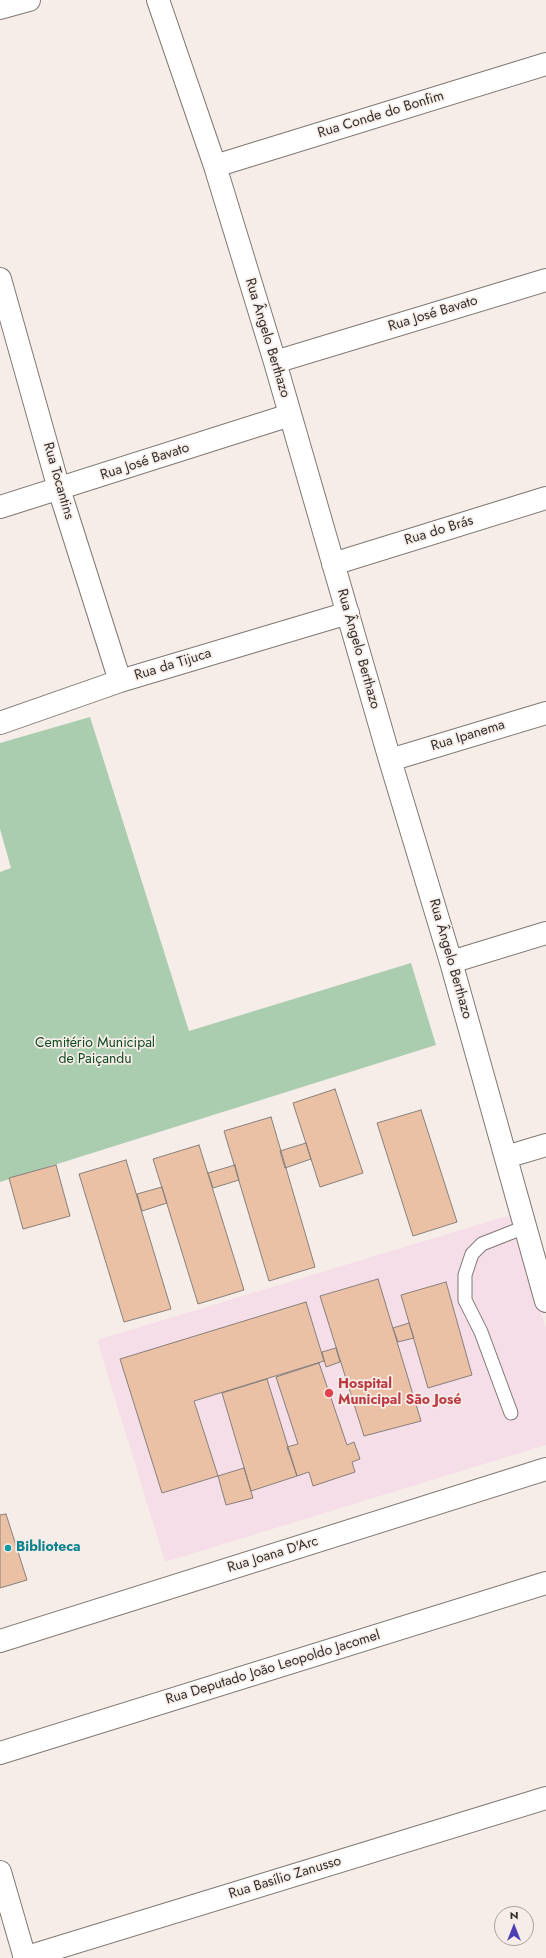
<!DOCTYPE html>
<html>
<head>
<meta charset="utf-8">
<style>
  body { margin:0 }
  #map { position:relative; width:546px; height:1958px; overflow:hidden; background:#f6ede8; font-family:Jost,sans-serif }
  canvas { display:block }
  .north { position:absolute; left:494px; top:1906px; width:40px; height:40px; box-sizing:border-box; background:#f6ede8; border:1px solid #a7a19d; border-radius:50%; rotate:0deg; font-size:11px; font-weight:700; line-height:16px; text-align:center; color:#312e2c }
  .north::after { content:''; display:block; margin:auto; width:14px; height:18px; background:#4e41b8; clip-path:polygon(50% 0,100% 100%,50% 72%,0 100%) }
</style>
</head>
<body>
<div id="map">
<canvas width="546" height="1958"></canvas>
<div class="north">N</div>
</div>
<script>
const c = document.querySelector('canvas').getContext('2d');
c.lineJoin = 'round';
function fillPath(path, color) { c.fillStyle = color; c.fill(path, 'evenodd'); }
const toPath = rows => new Path2D(rows.map(r => 'M' + r).join(''));
function trace(path, color, width, dash) { c.strokeStyle = color; c.lineWidth = width; c.lineCap = dash ? 'butt' : 'round'; c.setLineDash(dash || []); c.stroke(path); }
function drawText(font, color, halo, rows, align = 'center') {
  c.font = font + ' Jost,sans-serif'; c.lineWidth = 3.5; c.setLineDash([]); c.textBaseline = 'middle'; c.strokeStyle = halo; c.fillStyle = color; for (const [text, x, y, turn = 0] of rows) {
    c.save(); c.translate(x, y); c.rotate((+turn || 0) * Math.PI / 180); c.textAlign = isNaN(turn) ? turn : align; if (halo) c.strokeText(text, 0, 0); c.fillText(text, 0, 0); c.restore();
  }
}
fillPath(toPath([
  [510,1215,546,1329,546,1445,165,1562,97,1340]
]), '#f6dee8');
fillPath(toPath([
  [90,717,189,1031,411,963,436,1045,0,1182,0,872,11,868,0,829,0,743]
]), '#aacdaf');
const building = toPath([
  [335,1089,363,1173,320,1187,293,1103,335,1089],
  [421,1110,457,1222,413,1236,377,1123,421,1110],
  [271,1117,315,1267,269,1281,224,1131,271,1117],
  [306,1143,311,1159,285,1168,280,1151,306,1143],
  [199,1145,244,1290,198,1304,153,1159,199,1145],
  [126,1160,171,1309,124,1322,79,1174,126,1160],
  [56,1165,70,1216,23,1229,9,1178,56,1165],
  [235,1165,239,1180,213,1188,208,1173,235,1165],
  [162,1187,167,1203,142,1211,137,1194,162,1187],
  [378,1279,421,1421,364,1436,320,1296,378,1279],
  [446,1282,472,1375,428,1388,401,1295,446,1282],
  [306,1302,324,1361,194,1401,218,1476,162,1493,120,1359,306,1302],
  [409,1323,414,1338,398,1342,393,1328,409,1323],
  [336,1348,340,1362,326,1367,322,1352,336,1348],
  [319,1363,347,1445,354,1442,360,1459,352,1462,355,1472,313,1486,309,1472,297,1476,287,1447,298,1444,276,1377,319,1363],
  [267,1379,297,1476,251,1491,222,1393,267,1379],
  [244,1468,253,1498,226,1505,218,1476,244,1468],
  [6,1514,27,1580,0,1588,0,1515,6,1514]
]);
fillPath(building, '#ebc1a6');
trace(building, '#877f7b', 1);
const lane = toPath([
  [511,1413,481,1332,465,1300,465,1275,472,1254,482,1244,525,1227]
]);
const street = toPath([
  [158,0,215,166,275,362,390,760,451,962,546,1301],
  [0,8,29,0],
  [215,166,546,64],
  [0,279,59,489,120,681],
  [275,362,546,280],
  [0,507,290,415],
  [333,564,546,498],
  [0,723,120,681,348,613],
  [390,760,546,713],
  [451,962,546,933],
  [506,1157,546,1145],
  [0,1641,546,1469],
  [0,1753,546,1583],
  [0,1872,25,1958],
  [24,1958,546,1798]
]);
trace(lane, '#7f7873', 15);
trace(street, '#7f7873', 24);
trace(lane, '#fff', 13);
trace(street, '#fff', 22);
for (const [x, y, r, color] of [
  [329,1393,5,"#e0444e"],
  [8,1548,4,"#0f9aa8"]
]) { const dot = new Path2D(); dot.arc(x, y, r, 0, 2 * Math.PI); c.fillStyle = color; c.fill(dot); trace(dot, '#f6ede8', 1.5); }
drawText('14px', '#312e2c', '#f6ede8', [
  ["Rua Conde do Bonfim",381,115,-17],
  ["Rua José Bavato",433,314,-17],
  ["Rua Ângelo Berthazo",267,338,73],
  ["Rua José Bavato",145,462,-18],
  ["Rua Tocantins",58,481,74],
  ["Rua do Brás",439,531,-17],
  ["Rua Ângelo Berthazo",358,649,74],
  ["Rua da Tijuca",173,665,-17],
  ["Rua Ipanema",468,736,-17],
  ["Rua Ângelo Berthazo",450,959,74],
  ["Rua Joana D'Arc",273,1555,-17],
  ["Rua Deputado João Leopoldo Jacomel",273,1668,-17],
  ["Rua Basílio Zanusso",285,1878,-17]
]);
drawText('14px', '#0f491f', '#f6ede8', [
  ["Cemitério Municipal",95,1044],
  ["de Paiçandu",95,1060]
]);
drawText('bold 14px', '#be3a42', '#f6ede8', [
  ["Hospital",338,1385],
  ["Municipal São José",338,1401]
], 'left');
drawText('bold 14px', '#0d838f', '#f6ede8', [
  ["Biblioteca",16,1548]
], 'left');
</script>
</body>
</html>
